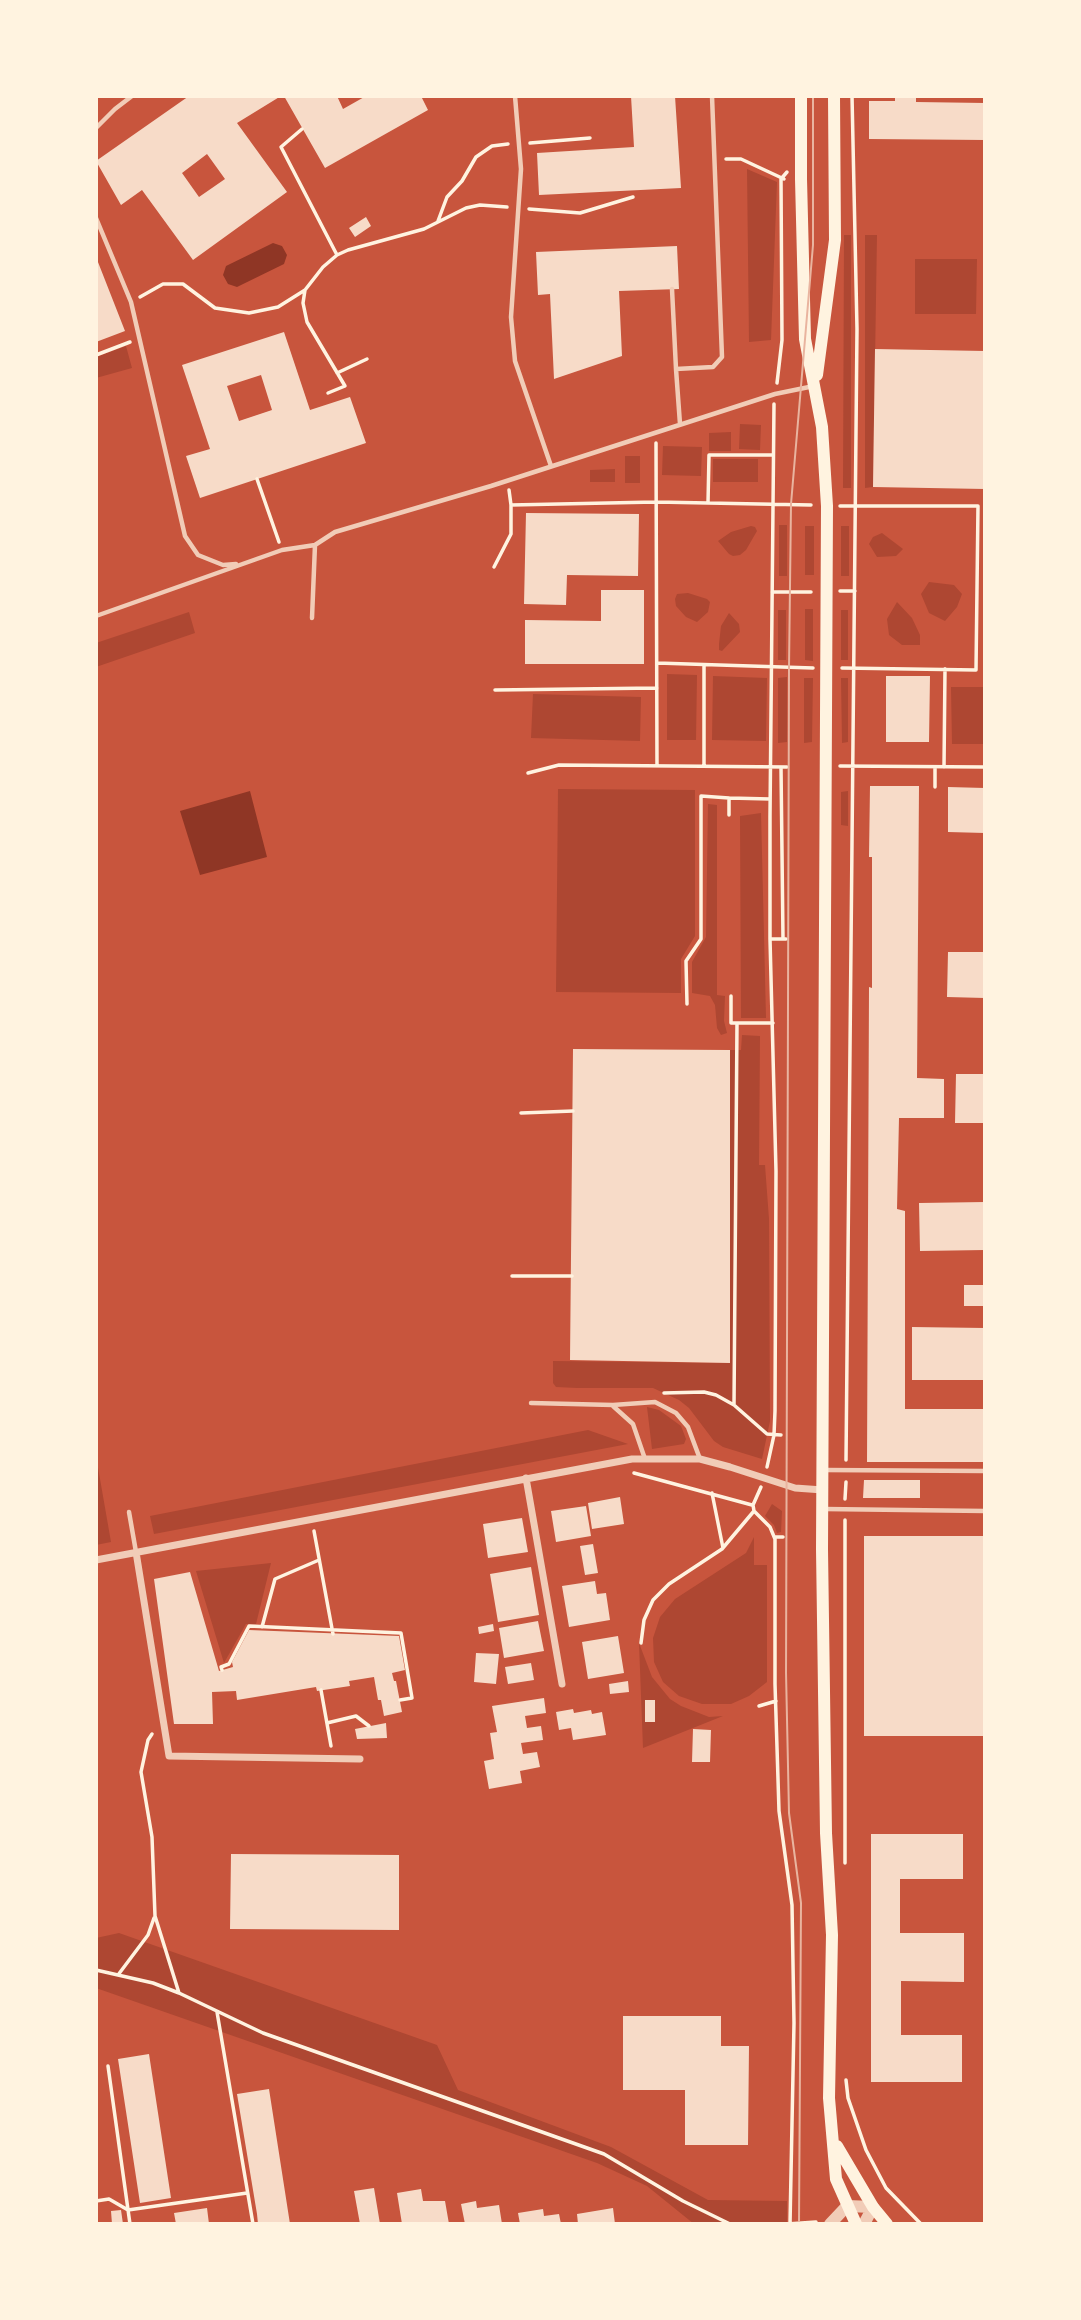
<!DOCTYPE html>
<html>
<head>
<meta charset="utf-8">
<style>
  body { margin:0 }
  #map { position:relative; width:1081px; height:2320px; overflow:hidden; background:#c8553d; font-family:"PT Sans",sans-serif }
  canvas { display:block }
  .frame { position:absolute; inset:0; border:98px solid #fff3e0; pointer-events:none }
</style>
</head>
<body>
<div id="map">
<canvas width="1081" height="2320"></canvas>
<div class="frame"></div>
</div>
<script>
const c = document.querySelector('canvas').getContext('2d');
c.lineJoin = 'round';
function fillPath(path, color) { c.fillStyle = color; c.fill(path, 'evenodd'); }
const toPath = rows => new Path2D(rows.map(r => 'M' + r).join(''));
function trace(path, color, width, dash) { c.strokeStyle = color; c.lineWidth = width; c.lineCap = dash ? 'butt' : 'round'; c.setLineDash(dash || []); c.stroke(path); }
fillPath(toPath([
  [747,169,777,182,771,340,749,342],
  [844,235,851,235,851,488,843,488],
  [865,235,877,235,873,487,865,488],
  [915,259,977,259,976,314,915,314],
  [126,346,132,368,96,378,96,357],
  [740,424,761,425,760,450,739,449],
  [731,432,731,451,709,451,709,433],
  [663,446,702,447,701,476,662,475],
  [625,456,640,456,640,483,625,483],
  [713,459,758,459,758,482,713,482],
  [615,469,615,482,590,482,590,470],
  [779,525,787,525,787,576,779,576],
  [751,526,755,527,757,531,746,550,740,555,733,556,729,554,718,541,731,532],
  [805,526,814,526,814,575,805,575],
  [841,526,849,526,849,576,841,576],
  [882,533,903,549,896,556,877,557,869,544,873,537],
  [929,582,954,585,962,594,957,607,945,621,929,613,921,594],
  [688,593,707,599,710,602,708,612,697,622,686,617,676,606,675,599,677,594],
  [897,602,912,618,920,635,920,645,902,645,889,635,887,619],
  [805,609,813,609,813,661,805,660],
  [778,610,786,610,786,660,778,660],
  [841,610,848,610,848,660,841,660],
  [189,612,195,633,96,667,96,643],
  [729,613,739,624,740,632,722,651,719,650,719,644,721,626],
  [667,674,697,675,696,740,667,740],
  [713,676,767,678,766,741,712,740],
  [787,677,787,742,778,743,778,678],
  [804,678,813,678,812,742,804,743],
  [841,678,848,678,848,742,842,743],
  [951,687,985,687,985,744,952,744],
  [533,694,641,697,640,741,531,738],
  [558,789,695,790,695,936,681,959,681,993,556,992],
  [848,791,848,826,841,825,841,792],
  [708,804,717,805,717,995,725,996,724,1021,727,1033,721,1035,717,1028,715,1005,710,996,692,993,692,962,706,937],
  [761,813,766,1018,741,1018,740,816],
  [742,1035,760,1036,759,1165,765,1165,769,1219,770,1421,762,1459,723,1447,714,1441,689,1408,679,1400,653,1388,577,1388,556,1387,553,1383,553,1361,730,1363,730,1050,741,1050],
  [647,1407,659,1410,681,1426,686,1439,684,1444,652,1449],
  [588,1430,628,1444,154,1534,150,1516],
  [96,1456,111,1542,96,1545],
  [772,1504,782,1511,781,1532,777,1533,774,1525,765,1516],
  [754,1537,754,1565,767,1565,767,1682,749,1696,731,1704,702,1704,679,1696,663,1682,654,1662,653,1638,660,1617,675,1599,746,1553],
  [271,1563,256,1624,246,1624,224,1663,196,1571],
  [639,1643,652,1677,670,1699,681,1706,709,1717,723,1716,643,1748],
  [119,1933,437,2045,458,2090,611,2147,708,2200,787,2201,787,2224,694,2224,647,2186,597,2163,96,1988,96,1938]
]), '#ae4732');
fillPath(toPath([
  [273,243,282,246,287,255,284,264,237,287,228,284,223,275,226,266],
  [250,791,267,857,200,875,180,811]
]), '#8f3625');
fillPath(toPath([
  [189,96,281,96,237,123,287,192,193,260,142,190,121,205,96,161],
  [207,154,225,179,199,197,182,173],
  [284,96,337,96,343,109,366,96,421,96,428,110,325,168],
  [631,96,675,96,681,188,539,195,537,153,634,147],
  [895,96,916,96,916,102,985,103,985,140,869,139,869,101,895,101],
  [366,217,371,226,355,237,349,228],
  [677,246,679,289,619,291,622,356,554,379,550,294,538,295,536,252],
  [96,257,125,331,96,342],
  [284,332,310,410,350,397,366,443,200,498,186,456,210,449,182,365],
  [261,375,272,410,239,421,227,386],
  [875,349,985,351,985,489,873,487],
  [526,513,639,514,638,576,567,575,566,605,524,604],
  [601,590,644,590,644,664,525,664,525,620,601,621],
  [886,676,930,676,929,742,886,742],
  [870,786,919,786,917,1078,944,1079,944,1118,899,1118,897,1209,905,1211,905,1409,985,1409,985,1462,867,1462,869,987,872,988,872,857,869,857],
  [948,787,985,788,985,833,948,832],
  [948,952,985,952,985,998,947,997],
  [573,1049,730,1050,730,1363,570,1360],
  [956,1074,985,1074,985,1123,955,1123],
  [985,1202,985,1250,920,1251,919,1203],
  [964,1285,985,1285,985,1306,964,1306],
  [912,1327,985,1328,985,1380,912,1380],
  [864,1480,920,1480,920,1498,863,1498],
  [620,1497,624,1524,592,1529,588,1503],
  [586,1506,591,1536,556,1542,551,1511],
  [522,1518,528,1552,488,1558,483,1524],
  [864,1536,985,1536,985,1736,864,1736],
  [593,1544,598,1573,585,1575,580,1546],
  [531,1567,539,1615,498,1622,490,1574],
  [190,1572,219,1671,233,1667,232,1662,249,1630,399,1636,405,1670,392,1673,394,1681,396,1681,402,1712,384,1716,381,1700,378,1700,374,1677,349,1681,350,1686,317,1691,316,1687,237,1700,236,1691,212,1692,213,1724,174,1724,154,1579],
  [595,1581,597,1594,606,1593,610,1620,569,1627,562,1586],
  [538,1621,544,1651,504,1658,499,1628],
  [493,1624,494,1631,479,1634,478,1627],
  [618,1636,624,1673,588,1679,582,1642],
  [476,1653,499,1654,496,1684,474,1682],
  [531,1663,534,1680,508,1684,505,1667],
  [628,1681,629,1692,610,1694,609,1684],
  [544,1698,546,1713,525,1716,527,1728,541,1726,543,1740,521,1743,523,1754,537,1752,540,1767,520,1771,522,1783,489,1789,484,1761,494,1759,490,1733,497,1732,492,1706],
  [645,1700,655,1700,655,1722,645,1722],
  [573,1709,574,1713,591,1710,592,1714,602,1712,606,1735,573,1740,571,1728,559,1730,556,1712],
  [386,1723,387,1738,357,1739,355,1729],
  [693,1729,711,1730,710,1762,692,1762],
  [871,1834,963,1834,963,1879,900,1879,900,1933,964,1933,964,1982,901,1981,901,2035,962,2035,962,2082,871,2082],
  [231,1854,399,1855,399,1930,230,1929],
  [623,2016,721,2016,721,2046,749,2046,748,2145,685,2145,685,2090,623,2090],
  [149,2054,171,2198,140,2203,118,2059],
  [269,2089,290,2224,258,2224,257,2214,237,2094],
  [374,2188,380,2224,360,2224,354,2191],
  [421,2189,423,2201,445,2201,449,2224,415,2224,414,2222,402,2224,397,2193],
  [476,2201,477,2208,499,2205,502,2224,465,2224,461,2204],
  [207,2208,209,2224,176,2224,174,2213],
  [613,2208,615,2224,578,2224,577,2214],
  [543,2209,544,2216,559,2214,561,2224,520,2224,518,2213],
  [121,2210,123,2224,112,2224,111,2211]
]), '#f7dbc8');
trace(toPath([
  [302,129,281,147,337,255,348,250,424,229,466,208,480,205,507,207],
  [530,143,590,138],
  [726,159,741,159,784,179],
  [529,209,580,213,633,197],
  [438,221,447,197,462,181,476,157,492,146,508,144],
  [305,290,303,303,307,322,345,386,328,393],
  [140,297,163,284,183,284,215,308,249,313,278,307,305,290,323,267,337,255],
  [96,355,130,342],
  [337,373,367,359],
  [777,383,782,340,781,179,787,172],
  [656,443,657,766],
  [257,479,279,542],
  [509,490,511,505],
  [708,503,709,455,773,455],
  [840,506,978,506,976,670,842,668],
  [494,567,511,534,511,505,656,502,811,505],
  [840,591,855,591],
  [772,592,811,592],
  [657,663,813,668],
  [495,690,657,688],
  [704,766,704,665],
  [840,766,985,767],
  [781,767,783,939],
  [935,767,935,787],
  [944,767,945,669],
  [528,773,559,765,787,767],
  [729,815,729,798,770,799],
  [770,939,786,939],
  [731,996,731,1023,773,1023],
  [687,1004,686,961,701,939,701,796,729,798],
  [521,1113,573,1111],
  [512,1276,572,1276],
  [664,1393,704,1392,716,1395,734,1405,767,1434,781,1435],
  [734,1405,737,1023],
  [846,1460,857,329,852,96],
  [767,1467,774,1435,775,1411,776,1171,770,939,770,816,774,404],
  [634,1473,752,1505],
  [761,1487,753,1505,754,1511,770,1527,775,1539,775,1684,779,1811,792,1905,794,2023,790,2224],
  [712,1493,723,1548],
  [845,1499,846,1482],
  [314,1531,333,1634],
  [775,1537,783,1537],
  [262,1627,275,1579,319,1560],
  [641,1643,644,1620,653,1600,669,1584,722,1549,754,1511],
  [222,1670,221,1667,229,1664,249,1626,401,1633,412,1698,400,1700],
  [321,1690,331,1746],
  [759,1706,776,1701],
  [327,1723,356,1716,369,1726],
  [152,1734,148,1740,141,1772,152,1837,155,1916,179,1993],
  [845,1863,845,1520],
  [96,1970,153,1983,179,1993,263,2033,604,2154,683,2201,730,2224],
  [118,1975,148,1935,154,1918],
  [217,2012,253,2224],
  [108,2066,130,2224],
  [846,2080,848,2098,866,2150,886,2188,921,2224],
  [96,2201,109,2199,128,2210,247,2193],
  [787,2224,816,2222]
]), '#fff3e0', 3.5);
trace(toPath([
  [515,96,521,169,511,317,515,361,551,466],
  [96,128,115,109,132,96],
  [96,218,131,302,185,536,198,555,223,565,236,564],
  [672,289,676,369],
  [680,424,676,369,713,367,722,357,712,96],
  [96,616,282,550,315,545,335,532,491,486,775,394,814,386],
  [312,618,315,545],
  [531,1403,613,1405,655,1402,676,1413,688,1427,700,1459],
  [613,1406,633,1424,645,1459],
  [824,1470,985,1471],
  [824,1509,985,1511],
  [129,1512,136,1552]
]), '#f1ccb7', 4.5);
trace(toPath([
  [526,1478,562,1684],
  [136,1552,169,1756,360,1759],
  [96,1560,632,1459,700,1459,730,1467,795,1488,823,1490]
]), '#f1ccb7', 7);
trace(toPath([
  [830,2224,847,2206,873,2207,864,2224]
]), '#f1ccb7', 12);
trace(toPath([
  [801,96,801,179,805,339,822,427,827,506,822,1549,826,1833,832,1935,829,2098,836,2179,856,2224],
  [817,375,835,240,834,96],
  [837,2146,873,2207,887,2224]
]), '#fff3e0', 12);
trace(toPath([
  [799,2224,801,1903,789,1813,786,1672,789,668,791,504,813,245,813,96]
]), '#e9b49f', 2);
</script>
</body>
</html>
